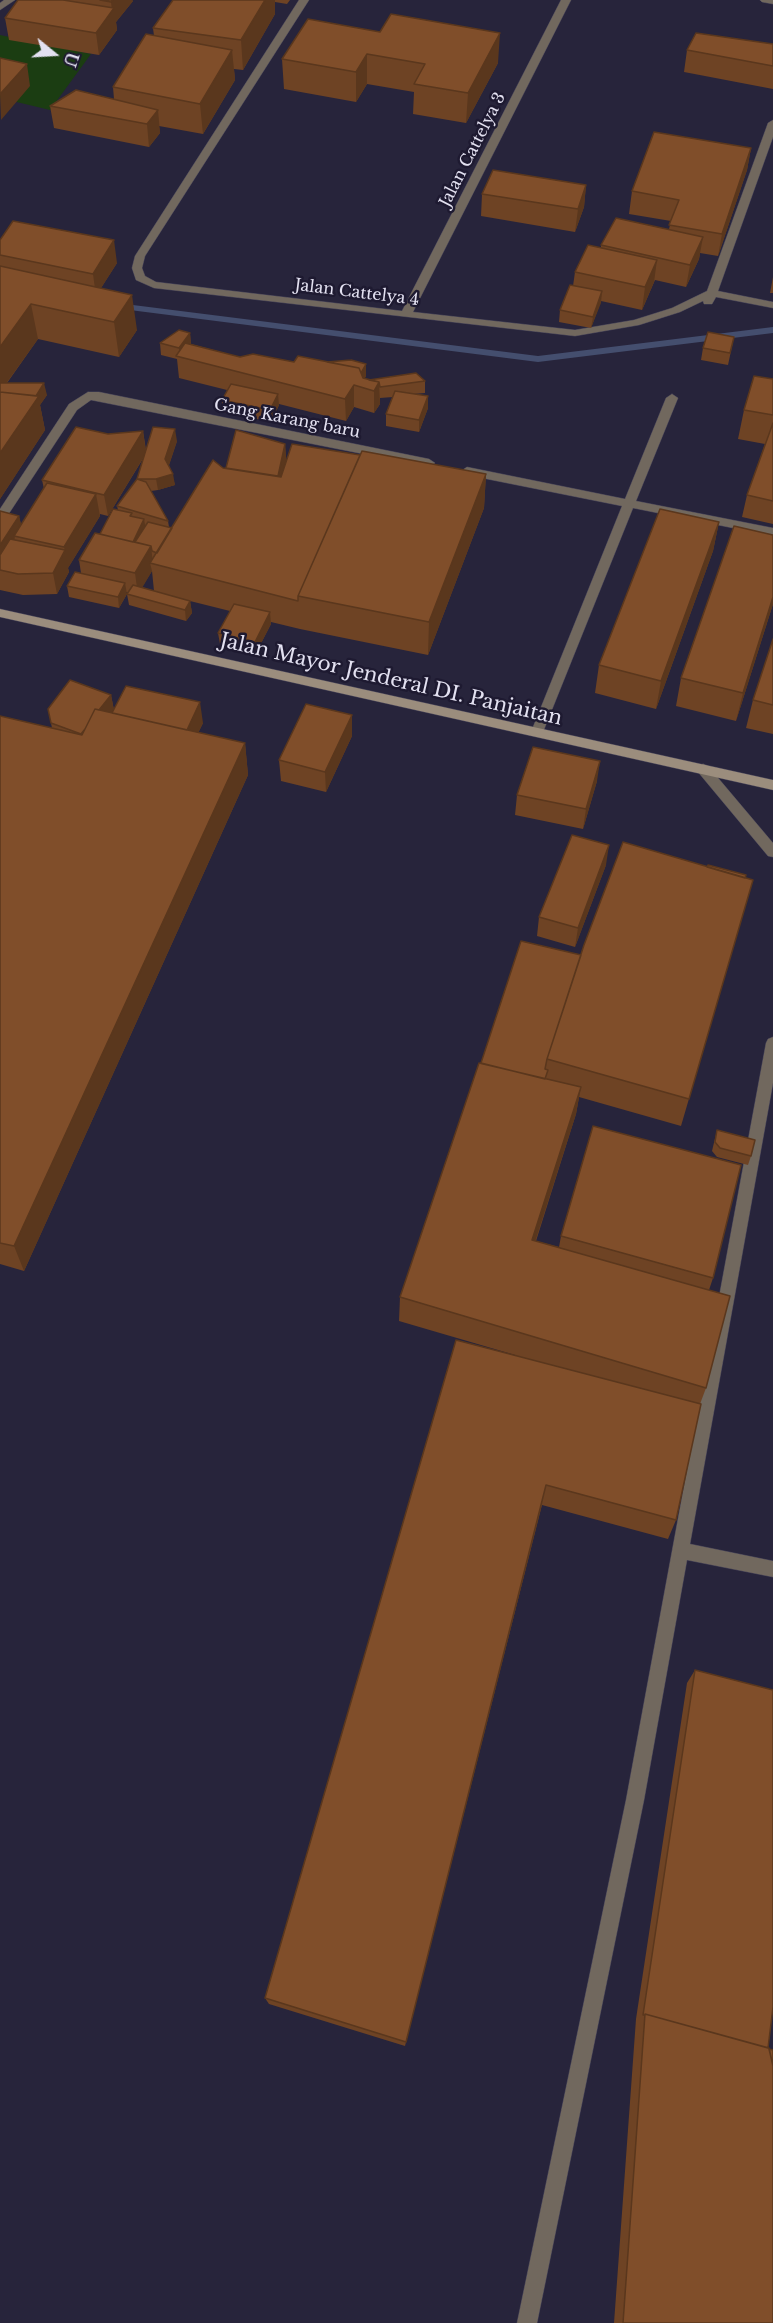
<!DOCTYPE html>
<html>
<head>
<meta charset="utf-8">
<style>
  body { margin:0 }
  #map { position:relative; width:773px; height:2323px; overflow:hidden; background:#27243b; font-family:"Libre Baskerville",serif }
  canvas { display:block }
  .north { position:absolute; left:24px; top:24px; width:60px; height:60px; -webkit-text-stroke:4px #1e1a31; paint-order:stroke; rotate:108deg; font-size:16px; font-weight:700; line-height:24px; text-align:center; color:#e3e1f1 }
  .north::after { content:''; display:block; margin:auto; width:21px; height:27px; background:#e3e1f1; clip-path:polygon(50% 0,100% 100%,50% 72%,0 100%) }
</style>
</head>
<body>
<div id="map">
<canvas width="773" height="2323"></canvas>
<div class="north">U</div>
</div>
<script>
const c = document.querySelector('canvas').getContext('2d');
c.lineJoin = 'round';
function fillPath(path, color) { c.fillStyle = color; c.fill(path, 'evenodd'); }
const toPath = rows => new Path2D(rows.map(r => 'M' + r).join(''));
function trace(path, color, width, dash) { c.strokeStyle = color; c.lineWidth = width; c.lineCap = dash ? 'butt' : 'round'; c.setLineDash(dash || []); c.stroke(path); }
function drawText(font, color, halo, rows, align = 'center') {
  c.font = font + ' "Libre Baskerville",serif'; c.lineWidth = 5; c.setLineDash([]); c.textBaseline = 'middle'; c.strokeStyle = halo; c.fillStyle = color; for (const [text, x, y, turn = 0] of rows) {
    c.save(); c.translate(x, y); c.rotate((+turn || 0) * Math.PI / 180); c.textAlign = isNaN(turn) ? turn : align; if (halo) c.strokeText(text, 0, 0); c.fillText(text, 0, 0); c.restore();
  }
}
fillPath(toPath([
  [0,35,91,54,50,110,0,98]
]), '#1b3d12');
fillPath(toPath([
  [117,303,538,356,773,327,773,333,538,362,114,308,112,306,117,303]
]), '#444e6e');
const lane = toPath([
  [703,764,708,766,773,843,773,857,768,856,698,772,696,769,703,764],
  [773,1037,773,1083,690,1544,773,1561,773,1577,687,1560,644,1800,537,2323,517,2323,626,1800,766,1043,768,1039,773,1037]
]);
const street = toPath([
  [4,0,15,0,0,10,0,3,4,0],
  [299,0,309,0,145,256,142,268,145,276,156,282,402,311,561,0,571,0,413,312,575,330,634,320,672,308,707,291,768,123,773,120,773,137,718,291,773,302,773,308,716,297,712,304,704,304,703,301,680,312,639,325,575,336,154,288,136,280,132,268,135,256,299,0],
  [760,0,773,0,773,4,762,2,760,0],
  [88,392,99,392,429,459,435,463,429,467,91,400,77,410,4,521,0,522,0,509,69,404,88,392],
  [672,394,678,398,636,501,773,528,773,536,633,508,543,732,542,735,532,735,531,732,622,506,467,475,461,471,467,467,625,499,666,398,672,394]
]);
const secondary = toPath([
  [0,609,773,780,773,790,0,617,0,609]
]);
trace(lane, '#454258', 1);
trace(street, '#454258', 1);
trace(secondary, '#454258', 1);
fillPath(lane, '#71685e');
fillPath(street, '#71685e');
fillPath(secondary, '#9b8d7d');
fillPath(toPath([
  [18,0,132,0,133,1,116,22,117,30,99,55,9,40,5,18],
  [173,0,290,0,287,4,275,2,275,14,243,70,234,69,235,80,203,134,159,126,160,133,149,147,54,128,50,106,114,99,113,87,154,36,153,28],
  [308,19,498,63,466,123,413,114,414,92,367,84,356,102,284,89,282,59],
  [773,44,773,89,684,72,687,50],
  [751,148,747,170,718,256,700,253,699,259,686,287,655,280,642,310,601,301,591,328,559,322,560,310,573,286,575,272,601,248,601,245,669,229,671,221,629,214,632,191],
  [586,185,584,207,575,232,481,216,482,194],
  [0,240,117,263,101,288,137,330,119,357,38,339,7,383,47,395,40,405,45,430,0,499],
  [773,277,773,293,770,293],
  [190,333,191,344,240,357,294,362,327,362,366,364,366,376,364,379,369,380,425,381,425,393,413,394,428,396,428,408,419,432,386,426,386,414,393,397,380,398,380,404,374,413,354,407,346,421,279,404,279,405,271,422,223,412,222,400,227,390,179,378,177,359,161,355,160,343],
  [734,337,728,365,701,360,703,348],
  [773,379,773,524,742,517,747,495,765,444,738,439,744,410],
  [143,431,146,450,177,441,169,465,175,485,158,490,151,491,168,521,169,527,172,528,223,468,226,468,285,444,286,460,360,455,486,474,484,508,428,655,300,629,271,622,271,624,256,653,220,644,218,633,230,611,182,599,190,601,192,613,186,621,129,605,127,594,128,592,126,592,127,594,119,608,69,597,67,586,81,573,79,560,100,534,118,510,117,506,137,479,144,457,108,516,100,514,100,516,68,568,69,572,57,594,23,595,0,590,0,511,19,516,21,525,44,489,42,480,108,434],
  [152,571,154,591,142,587],
  [719,522,713,551,656,709,595,693,599,665],
  [773,604,736,721,676,706,681,678],
  [773,639,773,734,746,728,753,700],
  [111,695,114,710,203,723,198,733,245,743,248,775,24,1271,0,1264,0,716,52,728,48,709],
  [352,715,352,736,326,792,281,781,279,760],
  [597,781,583,829,515,815,517,795],
  [606,865,575,947,537,936,539,917],
  [745,878,753,880,681,1126,579,1097,576,1114,536,1241,559,1247,561,1236,713,1278,709,1290,706,1388,700,1404,676,1520,668,1539,542,1505,405,2046,269,2004,265,1998,515,1355,399,1321,400,1297,481,1063,581,955],
  [717,1130,751,1156,748,1165,717,1157,712,1151],
  [695,1670,768,2048,773,2323,614,2323,636,2019,687,1683]
]), '#6e4324');
fillPath(toPath([
  [113,0,132,0,133,1,116,22,117,30,99,55,96,33,112,11,111,2],
  [265,0,275,0,275,14,243,70,241,40],
  [500,33,498,63,466,123,468,93],
  [232,50,235,80,203,134,200,104],
  [367,54,367,84,356,102,356,72],
  [27,64,30,86,1,120,0,94],
  [158,110,160,133,149,147,147,124],
  [751,148,747,170,718,256,722,234],
  [586,185,584,207,575,232,578,209],
  [703,237,699,259,686,287,690,265],
  [114,240,117,263,96,296,93,274],
  [657,260,654,282,642,310,645,287],
  [602,291,601,303,591,328,593,317],
  [132,295,137,330,119,357,114,322],
  [31,304,38,339,0,392,0,347],
  [190,333,191,345,180,357,179,348],
  [366,364,366,376,361,386,361,374],
  [379,382,380,404,374,413,374,391],
  [44,383,47,395,40,405,45,430,0,499,0,453],
  [354,385,354,407,346,421,345,399],
  [278,394,279,405,271,422,270,410],
  [428,396,428,408,419,432,419,420],
  [175,429,177,441,167,471,165,459],
  [143,431,146,453,108,516,104,495],
  [285,444,287,466,279,501,277,479],
  [173,474,175,485,158,490,156,479],
  [486,474,484,508,428,655,429,622],
  [96,494,100,516,68,568,69,572,57,594,53,573,65,551,64,547],
  [19,516,22,528,14,536,15,538,0,561,0,545],
  [144,519,146,530,137,548,131,545],
  [719,522,713,551,656,709,661,681],
  [151,546,153,564,150,563,152,571,138,595,135,573],
  [125,583,127,594,119,608,118,597],
  [773,597,773,604,736,721,743,693],
  [190,601,192,613,186,621,185,610],
  [270,612,271,624,256,653,255,642],
  [111,695,115,716,86,754,81,734],
  [200,702,203,723,189,752,186,732],
  [352,715,352,736,326,792,325,772],
  [245,743,248,775,24,1271,14,1246],
  [600,761,597,781,583,829,586,809],
  [609,845,606,865,575,947,578,928],
  [581,1087,576,1114,528,1264,532,1240]
]), '#5a371d');
const building = toPath([
  [18,0,63,0,114,8,96,33,5,18,18,0],
  [100,0,113,0,111,2,100,0],
  [173,0,265,0,241,40,153,28,173,0],
  [391,14,500,33,468,93,414,84,425,64,367,54,356,72,282,59,308,19,380,32,391,14],
  [696,33,773,44,773,66,687,50,696,33],
  [146,34,232,50,200,104,113,87,146,34],
  [0,58,27,64,0,94,0,58],
  [76,90,158,110,147,124,50,106,76,90],
  [654,132,751,148,722,234,669,225,679,200,632,191,654,132],
  [493,170,586,185,578,209,482,194,493,170],
  [616,218,703,237,690,265,601,245,616,218],
  [13,221,114,240,93,274,0,255,0,240,13,221],
  [588,245,657,260,645,287,575,272,588,245],
  [0,266,132,295,114,322,31,304,0,347,0,266],
  [570,285,602,291,593,317,560,310,570,285],
  [179,330,190,333,179,348,160,343,179,330],
  [708,332,734,337,730,353,703,348,708,332],
  [185,343,240,357,253,354,294,362,298,356,359,368,363,378,379,382,374,391,354,385,345,399,176,356,185,343],
  [351,360,366,364,361,373,359,368,327,362,351,360],
  [416,373,425,381,380,387,379,382,369,380,416,373],
  [754,376,773,379,773,415,744,410,754,376],
  [0,383,44,383,36,396,0,392,0,383],
  [231,384,278,394,270,410,222,400,231,384],
  [395,391,428,396,419,420,386,414,395,391],
  [0,392,39,396,0,453,0,392],
  [773,423,773,501,747,495,773,423],
  [76,427,108,434,143,431,104,495,42,480,76,427],
  [153,427,175,429,165,459,173,474,156,479,137,479,146,482,168,521,117,506,137,479,153,427],
  [236,430,285,444,278,476,226,468,236,430],
  [292,444,360,455,298,596,298,601,150,563,213,460,223,468,281,477,292,444],
  [362,451,486,474,429,622,298,596,362,451],
  [47,483,96,494,64,547,14,536,47,483],
  [113,509,132,513,130,516,144,519,133,542,100,534,113,509],
  [660,509,719,522,661,681,599,665,660,509],
  [0,511,19,516,0,545,0,511],
  [148,522,172,528,157,553,152,551,151,546,135,542,148,522],
  [734,526,773,535,773,597,743,693,681,678,734,526],
  [95,533,151,546,135,573,79,560,95,533],
  [10,539,65,550,53,573,18,574,0,570,0,555,10,539],
  [75,572,125,583,118,597,67,586,75,572],
  [133,585,190,601,185,610,127,594,133,585],
  [234,604,270,612,255,642,218,633,234,604],
  [773,639,773,705,753,700,773,639],
  [70,680,111,695,99,710,95,709,85,729,81,734,51,723,48,709,70,680],
  [126,686,200,702,187,730,112,713,126,686],
  [306,704,352,715,325,772,279,760,306,704],
  [95,709,245,743,14,1246,0,1243,0,716,82,735,95,709],
  [533,747,600,761,586,809,517,795,533,747],
  [572,835,609,845,578,928,539,917,572,835],
  [623,842,753,880,689,1099,547,1059,584,945,623,842],
  [708,865,746,875,745,878,707,867,708,865],
  [521,941,581,955,547,1059,545,1069,548,1070,545,1079,481,1063,521,941],
  [479,1063,581,1087,532,1240,730,1296,706,1388,400,1297,479,1063],
  [593,1126,741,1165,713,1278,561,1236,593,1126],
  [717,1130,755,1140,751,1156,720,1148,715,1142,717,1130],
  [456,1340,701,1404,676,1520,546,1485,406,2042,265,1998,456,1340],
  [695,1670,773,1690,773,2007,768,2048,645,2014,645,2015,643,2015,695,1670],
  [645,2014,769,2048,773,2066,773,2323,623,2323,645,2014],
  [769,2049,773,2050,773,2066,769,2049]
]);
fillPath(building, '#804e2a');
trace(building, '#5a371d', 1.5);
drawText('16px', '#e3e1f1', '#1e1a31', [
  ["Jalan Cattelya 3",473,150,-63],
  ["Jalan Cattelya 4",357,293,7],
  ["Gang Karang baru",287,419,11]
]);
drawText('20px', '#e3e1f1', '#1e1a31', [
  ["Jalan Mayor Jenderal DI. Panjaitan",391,680,13]
]);
</script>
</body>
</html>
